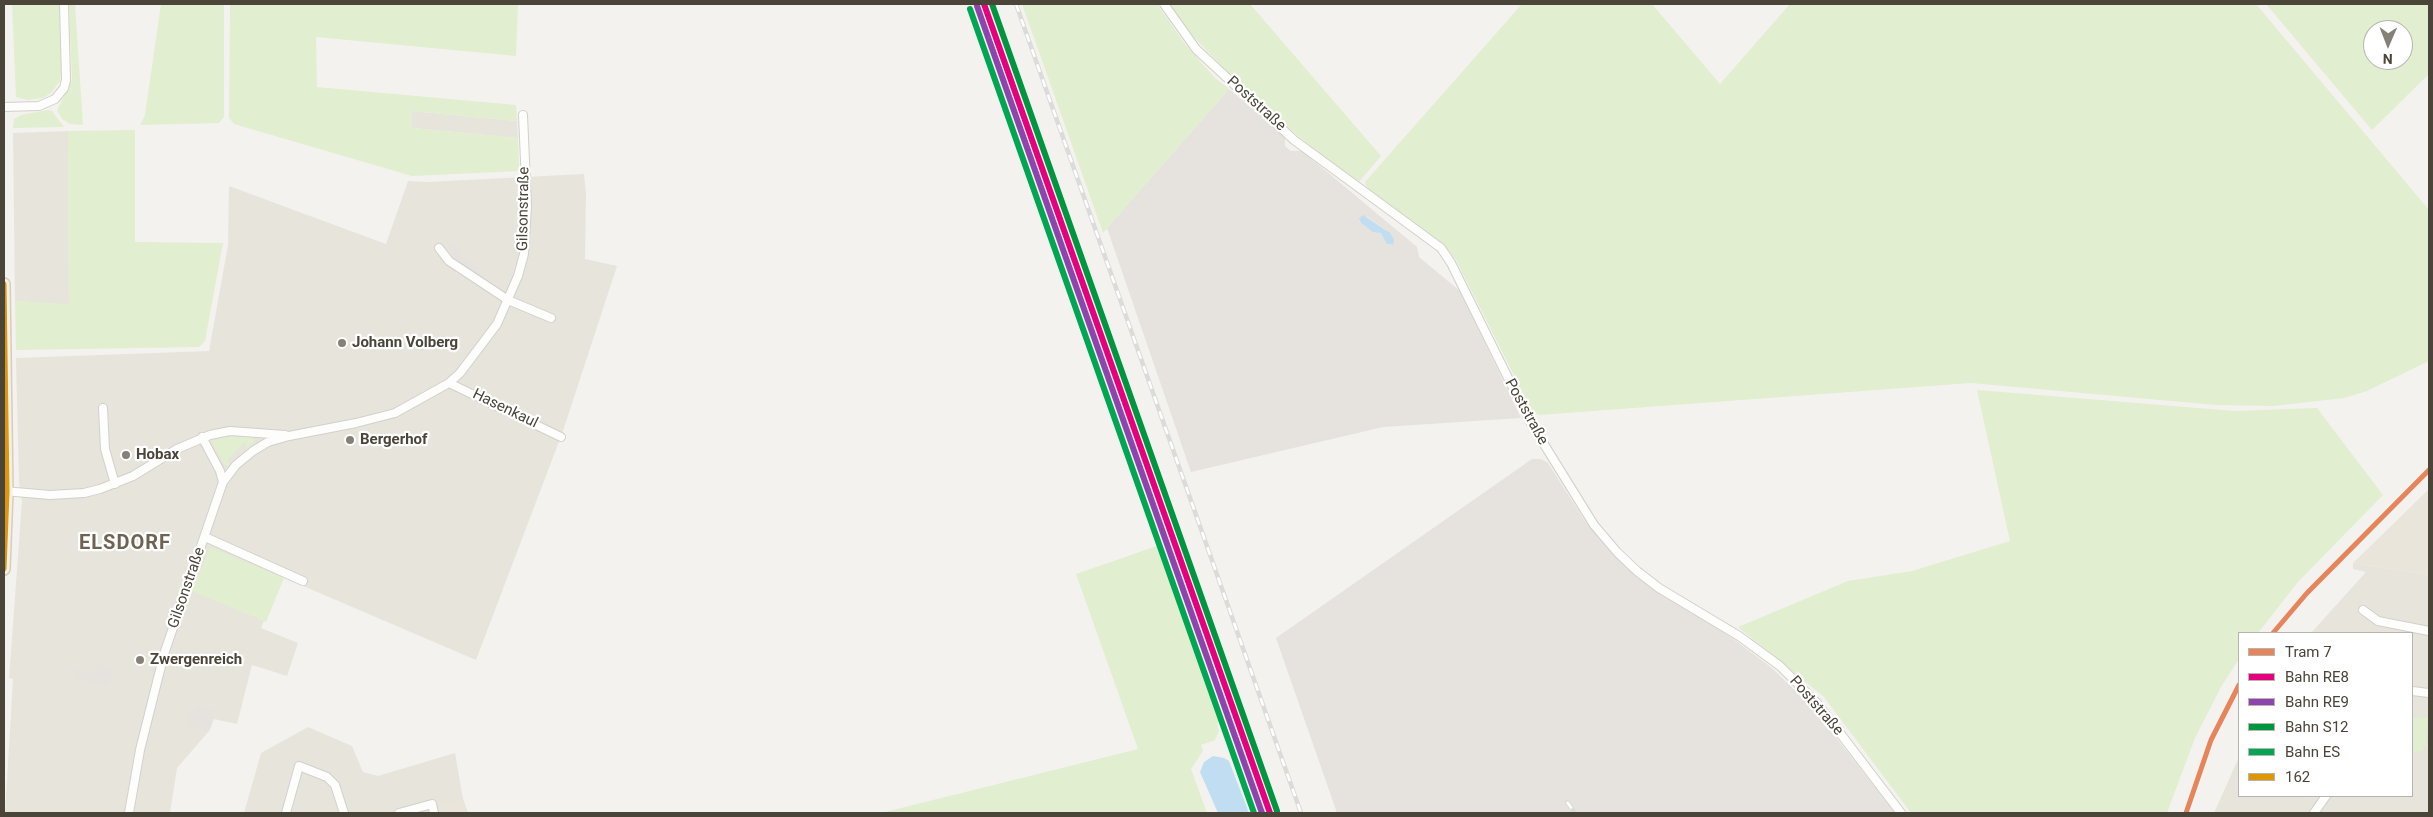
<!DOCTYPE html>
<html>
<head>
<meta charset="utf-8">
<style>
  body { margin:0 }
  #map { position:relative; width:2433px; height:817px; overflow:hidden; background:#f4f2ee; font-family:Roboto,sans-serif }
  canvas { display:block }
  .frame { position:absolute; inset:0; border:5px solid #4b4439; pointer-events:none }
  .legend { position:absolute; left:2238px; top:632px; width:175px; height:165px; box-sizing:border-box; background:#fff; border:1px solid #b7b4b0; margin:0; padding:6px 9px; list-style:none; font-size:15px; color:#4b4439 }
  .legend li { display:flex; align-items:center; gap:10px; height:25px }
  .legend b { width:25px; border:1px solid #b7b4b0 }
  .north { position:absolute; left:2363px; top:20px; width:50px; height:50px; box-sizing:border-box; background:#fff; border:1px solid #b7b4b0; border-radius:50%; rotate:181deg; font-size:14px; font-weight:700; line-height:20px; text-align:center; color:#4b4439 }
  .north::after { content:''; display:block; margin:auto; width:18px; height:22px; background:#868178; clip-path:polygon(50% 0,100% 100%,50% 72%,0 100%) }
</style>
</head>
<body>
<div id="map">
<canvas width="2433" height="817"></canvas>
<div class="frame"></div>
<ul class="legend">
<li><b style="height:6px;background:#e6855c"></b>Tram 7</li>
<li><b style="height:6px;background:#e5007d"></b>Bahn RE8</li>
<li><b style="height:6px;background:#8e44ad"></b>Bahn RE9</li>
<li><b style="height:6px;background:#009640"></b>Bahn S12</li>
<li><b style="height:6px;background:#00a651"></b>Bahn ES</li>
<li><b style="height:6px;background:#dd9709"></b>162</li>
</ul>
<div class="north">N</div>
</div>
<script>
const c = document.querySelector('canvas').getContext('2d');
c.lineJoin = 'round';
function fillPath(path, color) { c.fillStyle = color; c.fill(path, 'evenodd'); }
const toPath = rows => new Path2D(rows.map(r => 'M' + r).join(''));
function trace(path, color, width, dash) { c.strokeStyle = color; c.lineWidth = width; c.lineCap = dash ? 'butt' : 'round'; c.setLineDash(dash || []); c.stroke(path); }
function drawText(font, color, halo, rows, align = 'center') {
  c.font = font + ' Roboto,sans-serif'; c.lineWidth = 4.5; c.setLineDash([]); c.textBaseline = 'middle'; c.strokeStyle = halo; c.fillStyle = color; for (const [text, x, y, turn = 0] of rows) {
    c.save(); c.translate(x, y); c.rotate((+turn || 0) * Math.PI / 180); c.textAlign = isNaN(turn) ? turn : align; if (halo) c.strokeText(text, 0, 0); c.fillText(text, 0, 0); c.restore();
  }
}
fillPath(toPath([
  [411,111,517,121,518,138,412,128],
  [68,131,69,305,15,301,13,133],
  [584,174,586,193,585,259,617,266,563,431,476,660,282,577,261,628,298,643,287,676,252,665,237,724,214,719,210,730,177,768,170,813,5,813,13,679,9,678,22,501,19,483,16,358,209,351,228,245,229,186,386,244,408,181,427,182],
  [2353,563,2429,575,2429,813,2214,813,2239,757,2239,796,2412,796,2412,633,2311,633,2366,572,2353,569],
  [308,727,352,746,363,772,378,776,455,753,463,799,468,813,244,813,261,753]
]), '#e7e4dc');
fillPath(toPath([
  [1229,89,1285,137,1285,146,1291,151,1302,151,1417,247,1419,257,1460,291,1521,418,1383,427,1191,472,1107,228],
  [1367,217,1386,230,1393,245,1389,245,1381,233,1366,227,1359,221],
  [1532,459,1541,459,1548,463,1585,521,1625,567,1640,579,1732,638,1772,668,1813,708,1895,813,1337,813,1276,638]
]), '#e6e2de');
fillPath(toPath([
  [2429,489,2429,575,2353,563],
  [463,799,468,813,439,813,437,807]
]), '#eae5da');
fillPath(toPath([
  [12,4,60,4,62,65,60,81,51,93,43,98,28,100,16,97],
  [69,4,75,4,83,125,70,124,62,119,57,110,72,80],
  [161,4,224,4,224,117,219,123,140,125,145,115],
  [230,4,518,4,516,56,316,37,317,87,516,105,517,121,411,111,412,128,518,138,519,171,412,176,234,124,229,118],
  [1022,4,1157,4,1185,44,1215,78,1229,89,1103,233],
  [1170,4,1250,4,1381,156,1358,183,1355,182,1297,135,1236,81,1188,31],
  [1522,4,1652,4,1720,84,1790,4,2256,4,2429,210,2429,361,2367,391,2344,398,2274,406,2216,405,1971,383,1539,415,1532,411,1456,260,1443,244,1367,190,1365,182],
  [2266,4,2429,4,2429,74,2372,130],
  [2373,30,2403,30,2403,60,2373,60],
  [48,110,52,111,64,127,13,128,14,119,21,115],
  [135,130,135,242,223,243,205,341,199,347,16,350,15,301,69,304,68,131],
  [1977,390,2235,411,2317,408,2383,495,2298,582,2258,633,2239,633,2239,659,2221,687,2195,738,2167,813,1911,813,1824,697,1738,627,1848,581,1912,571,2010,541],
  [238,434,251,436,254,442,247,450,245,442,228,460,230,465,225,466,211,441,219,437],
  [1157,546,1220,722,1217,723,1219,731,1215,740,1201,745,1203,751,1191,769,1207,813,881,813,1138,749,1076,574],
  [210,547,284,578,266,622,192,591],
  [2429,717,2429,730,2426,730,2427,746,2423,746,2424,751,2412,752,2413,718]
]), '#e1eecf');
fillPath(toPath([
  [455,243,459,254,480,268,476,274,453,258,449,244],
  [1392,319,1402,327,1384,348,1374,340],
  [97,664,114,668,109,687,79,680,70,668,95,674],
  [196,705,215,710,207,732,187,726,191,711,194,711]
]), '#e6e3df');
fillPath(toPath([
  [1363,215,1390,233,1394,240,1393,245,1387,244,1381,233,1373,232,1361,223,1359,219],
  [1213,756,1224,758,1229,761,1249,813,1218,813,1200,772,1204,762]
]), '#c0ddf1');
const street = toPath([
  [1164,4,1196,49,1294,140,1441,248,1451,263,1529,420,1594,525,1617,552,1637,571,1659,588,1739,636,1780,666,1817,703,1901,813],
  [4,107,39,106,55,99,64,88,66,80,64,4],
  [439,248,449,261,508,300,551,318],
  [449,383,561,437],
  [103,408,105,449,115,484],
  [202,437,220,471,223,482],
  [4,491,50,495,84,493,100,489,133,476,177,449,210,435,230,431,285,435],
  [205,537,303,581],
  [2363,610,2378,621,2429,631],
  [2412,691,2429,693],
  [129,813,140,750,164,654,223,482,236,465,253,451,268,442,289,436,356,423,395,413,449,383,460,373,497,324,518,276,524,254,527,206,523,115],
  [286,813,299,766,327,777,335,785,344,813],
  [399,813,432,804,434,813],
  [2314,813,2326,796]
]);
const primary = toPath([
  [4,284,7,492,4,569]
]);
trace(street, '#d2d0cb', 10);
trace(primary, '#d6cebb', 14);
trace(street, '#fdfdfc', 8);
trace(primary, '#f2efe6', 11);
const rail = toPath([
  [1016,4,1301,813],
  [1567,802,1575,813]
]);
trace(rail, '#dbdbda', 4.5);
trace(rail, '#fff', 2.5, [8]);
trace(toPath([
  [4,284,7,492,4,569]
]), '#dd9709', 5);
trace(toPath([
  [984,4,1270,813]
]), '#e5007d', 6);
trace(toPath([
  [977,6,1262,813]
]), '#8e44ad', 6);
trace(toPath([
  [992,4,1277,811]
]), '#009640', 6);
trace(toPath([
  [970,9,1254,813]
]), '#00a651', 6);
trace(toPath([
  [2273,633,2307,593,2429,470],
  [2186,813,2211,740,2239,685]
]), '#e6855c', 5);
for (const [x, y, r, color] of [
  [342,343,5,"#868178"],
  [350,440,5,"#868178"],
  [126,455,5,"#868178"],
  [140,660,5,"#868178"]
]) { const dot = new Path2D(); dot.arc(x, y, r, 0, 2 * Math.PI); c.fillStyle = color; c.fill(dot); trace(dot, '#fff', 2); }
drawText('15px', '#4b4439', '#fff', [
  ["Poststraße",1256,104,42],
  ["Gilsonstraße",524,209,-89],
  ["Hasenkaul",505,409,26],
  ["Poststraße",1526,412,61],
  ["Gilsonstraße",187,588,-71],
  ["Poststraße",1816,706,49]
]);
drawText('bold 15px', '#4b4439', '#fff', [
  ["Johann Volberg",352,343],
  ["Bergerhof",360,440],
  ["Hobax",136,455],
  ["Zwergenreich",150,660]
], 'left');
c.letterSpacing = '1px';
drawText('bold 20px', '#6e6250', '#fff', [
  ["ELSDORF",125,544]
]);
c.letterSpacing = '0px';
</script>
</body>
</html>
